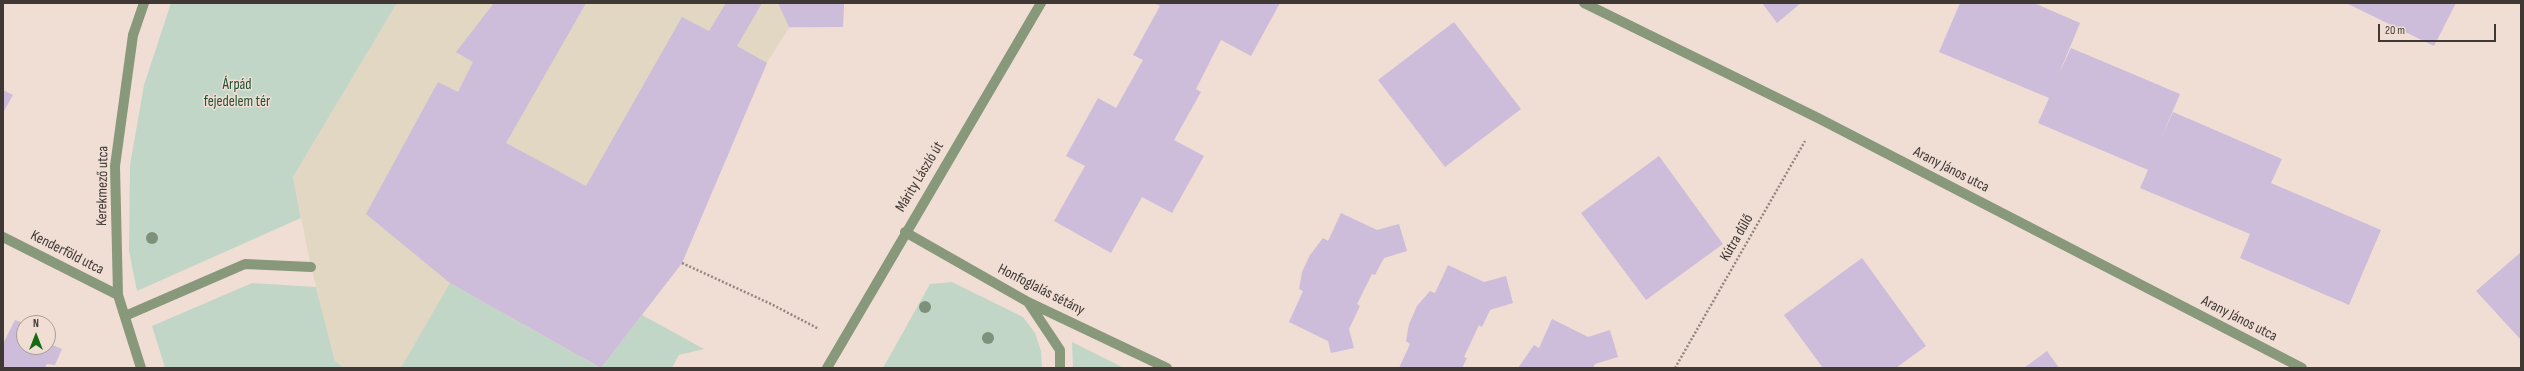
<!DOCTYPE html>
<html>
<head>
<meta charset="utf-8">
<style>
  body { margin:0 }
  #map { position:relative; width:2524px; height:371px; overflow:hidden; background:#f0ded5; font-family:"Sofia Sans Condensed",sans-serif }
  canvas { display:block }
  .frame { position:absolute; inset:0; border:4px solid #3f3834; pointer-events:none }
  .north { position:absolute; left:16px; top:315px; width:40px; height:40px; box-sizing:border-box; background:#f0ded5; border:1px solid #a99c95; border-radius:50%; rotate:0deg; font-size:11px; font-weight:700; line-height:16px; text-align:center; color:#3f3834 }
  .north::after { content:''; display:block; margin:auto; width:14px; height:18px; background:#156b12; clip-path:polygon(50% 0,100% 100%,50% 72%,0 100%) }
  .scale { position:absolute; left:2378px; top:24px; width:118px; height:18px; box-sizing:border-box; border:2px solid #3f3834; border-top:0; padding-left:5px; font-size:12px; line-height:14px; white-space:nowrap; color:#3f3834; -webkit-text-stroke:3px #f0ded5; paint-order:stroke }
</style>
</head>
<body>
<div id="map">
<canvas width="2524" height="371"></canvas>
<div class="frame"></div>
<div class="north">N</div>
<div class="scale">20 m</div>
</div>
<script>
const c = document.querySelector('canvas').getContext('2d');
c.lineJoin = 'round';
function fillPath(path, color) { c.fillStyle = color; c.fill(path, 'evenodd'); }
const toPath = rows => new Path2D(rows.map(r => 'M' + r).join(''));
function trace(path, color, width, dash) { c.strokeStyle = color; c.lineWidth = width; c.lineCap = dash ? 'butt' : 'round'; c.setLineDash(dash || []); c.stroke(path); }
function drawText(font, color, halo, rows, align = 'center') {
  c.font = font + ' "Sofia Sans Condensed",sans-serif'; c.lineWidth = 3; c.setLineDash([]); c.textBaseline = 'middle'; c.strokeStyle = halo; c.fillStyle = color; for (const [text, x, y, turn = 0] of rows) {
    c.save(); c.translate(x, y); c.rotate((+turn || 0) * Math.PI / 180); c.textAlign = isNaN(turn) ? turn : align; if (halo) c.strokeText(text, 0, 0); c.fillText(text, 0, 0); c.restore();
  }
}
fillPath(toPath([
  [397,3,844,3,843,27,789,28,765,66,682,263,601,368,344,368,335,361,311,267,293,177]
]), '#e2d7c2');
fillPath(toPath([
  [171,3,397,3,293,177,301,218,137,291,129,251,130,165,144,85],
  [952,282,1023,317,1035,333,1041,351,1042,368,883,368,930,284],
  [252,283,316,287,335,361,344,368,165,368,152,326],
  [450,283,600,368,401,368],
  [642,315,704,349,679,355,672,368,601,368],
  [1072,342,1124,368,1073,368]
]), '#c2d6c7');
fillPath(toPath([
  [494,3,586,3,506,143,586,186,682,17,709,31,726,3,762,3,737,46,767,63,682,263,601,368,450,283,366,214,438,82,458,92,473,62,456,52],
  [778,3,844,3,843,27,789,27],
  [1154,3,1280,3,1251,56,1221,40,1196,89,1201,92,1174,140,1204,156,1172,213,1142,197,1111,253,1054,221,1085,166,1066,156,1098,98,1116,108,1143,60,1133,55,1160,6],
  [1762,3,1801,3,1777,23],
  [1960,3,2034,3,2080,23,2058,76,2071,48,2180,94,2160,141,2173,112,2282,159,2271,183,2381,230,2349,305,2240,258,2250,234,2140,188,2148,170,2038,123,2049,98,1939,52],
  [2346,3,2456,3,2434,46],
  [1454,22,1521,109,1445,167,1378,80],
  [3,90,13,95,3,113],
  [1659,156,1723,244,1646,300,1581,213],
  [1341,213,1377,230,1399,224,1407,251,1384,258,1375,275,1372,274,1357,304,1360,306,1349,329,1354,348,1331,353,1328,341,1289,322,1303,291,1299,289,1302,272,1310,255,1323,238,1328,241],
  [2521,252,2521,340,2476,291],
  [1862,258,1926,346,1896,368,1823,368,1784,315],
  [1448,265,1484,282,1506,276,1513,303,1490,310,1482,327,1479,325,1464,357,1467,358,1462,368,1399,368,1410,344,1406,341,1409,324,1417,306,1430,291,1435,293],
  [1552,319,1588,337,1610,330,1618,357,1595,364,1593,368,1518,368,1534,345,1539,348],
  [15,320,24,323,24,347,48,347,48,343,62,349,55,365,47,364,45,368,3,368,3,344],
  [2047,351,2059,368,2024,368]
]), '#cdbcda');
trace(toPath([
  [682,263,771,304,819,329],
  [1675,368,1805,141]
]), '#91857e', 2.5, [2, 2]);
trace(toPath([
  [1584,3,1818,118,2302,368],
  [905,232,1028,302,1167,368],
  [3,237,118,295],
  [1028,302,1060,350,1060,368],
  [125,316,245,264,311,267],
  [141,368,118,295,115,166,133,35,144,3],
  [827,368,1041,3]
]), '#88997b', 10);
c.fillStyle = '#7e917b';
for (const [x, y] of [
  [152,238],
  [925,307],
  [988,338]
]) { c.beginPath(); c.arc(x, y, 6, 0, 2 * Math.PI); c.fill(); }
drawText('15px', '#205232', '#f0ded5', [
  ["Árpád",237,85],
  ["fejedelem tér",237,102]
]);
drawText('15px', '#3f3834', '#f0ded5', [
  ["Arany János utca",1951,170,27],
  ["Márity László út",920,177,-59],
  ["Kerekmező utca",103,186,-89],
  ["Kútra dűlő",1737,238,-60],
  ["Kenderföld utca",67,253,27],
  ["Honfoglalás sétány",1041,290,27],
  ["Arany János utca",2239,319,27]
]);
</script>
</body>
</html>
